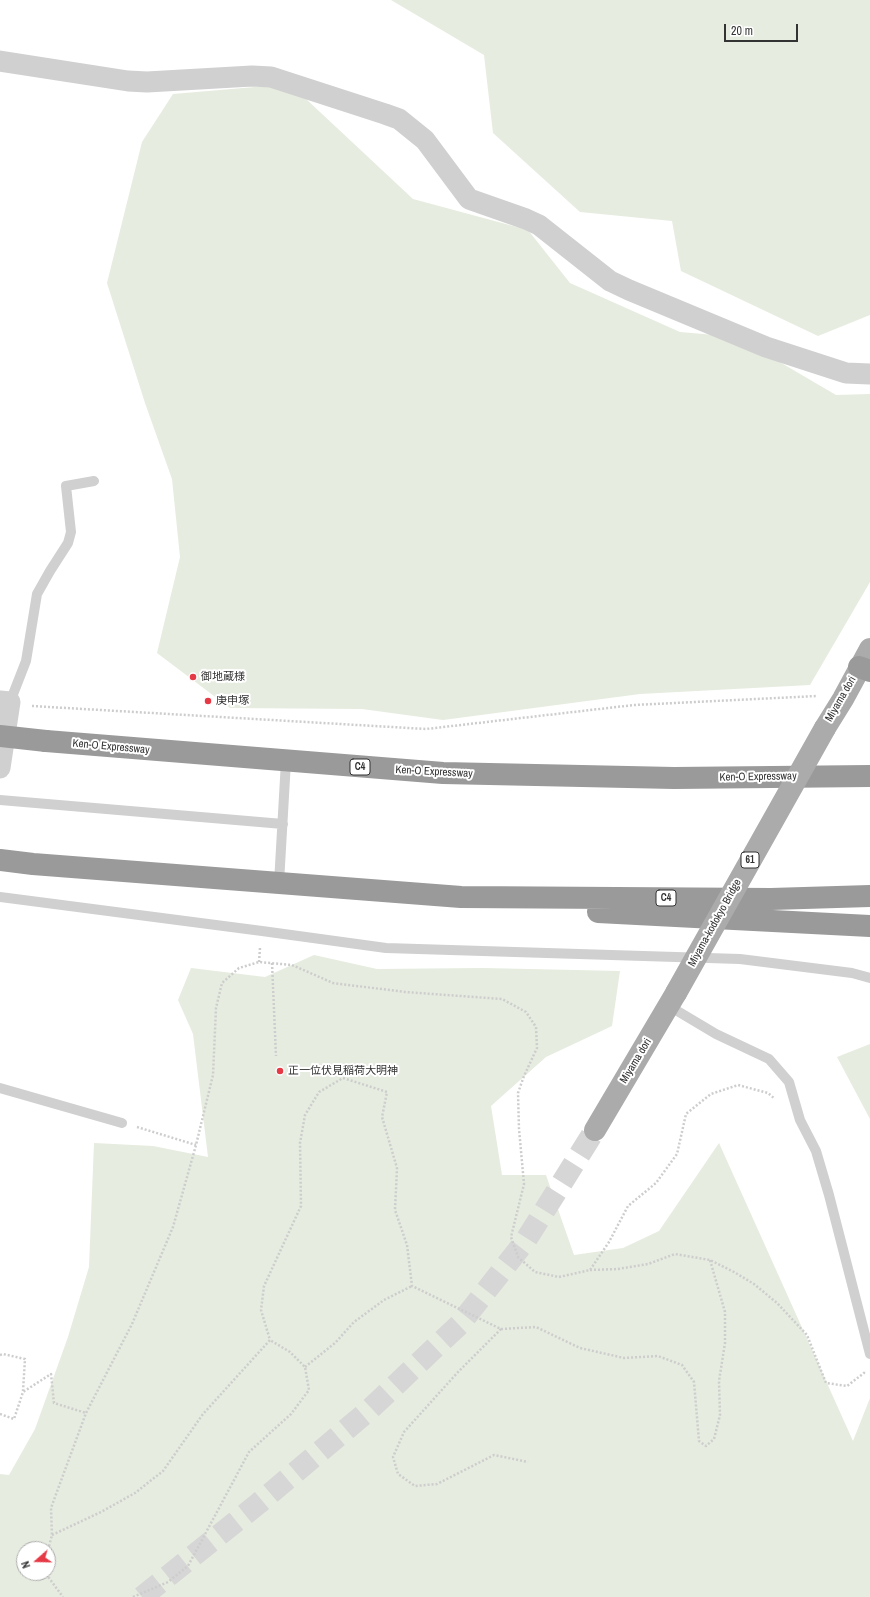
<!DOCTYPE html>
<html>
<head>
<meta charset="utf-8">
<style>
  body { margin:0 }
  #map { position:relative; width:870px; height:1597px; overflow:hidden; background:#fff; font-family:"Archivo Narrow",sans-serif }
  canvas { display:block }
  .north { position:absolute; left:16px; top:1541px; width:40px; height:40px; box-sizing:border-box; background:#fff; border:1px solid #adadad; border-radius:50%; rotate:250deg; font-size:11px; font-weight:700; line-height:16px; text-align:center; color:#333 }
  .north::after { content:''; display:block; margin:auto; width:14px; height:18px; background:#e63946; clip-path:polygon(50% 0,100% 100%,50% 72%,0 100%) }
  .scale { position:absolute; left:724px; top:24px; width:74px; height:18px; box-sizing:border-box; border:2px solid #333; border-top:0; padding-left:5px; font-size:12px; line-height:14px; white-space:nowrap; color:#333; -webkit-text-stroke:3px #fff; paint-order:stroke }
</style>
</head>
<body>
<div id="map">
<canvas width="870" height="1597"></canvas>
<div class="north">N</div>
<div class="scale">20 m</div>
</div>
<script>
const c = document.querySelector('canvas').getContext('2d');
c.lineJoin = 'round';
function fillPath(path, color) { c.fillStyle = color; c.fill(path, 'evenodd'); }
const toPath = rows => new Path2D(rows.map(r => 'M' + r).join(''));
function trace(path, color, width, dash) { c.strokeStyle = color; c.lineWidth = width; c.lineCap = dash ? 'butt' : 'round'; c.setLineDash(dash || []); c.stroke(path); }
function drawText(font, color, halo, rows, align = 'center') {
  c.font = font + ' "Archivo Narrow","Noto Sans JP",sans-serif'; c.lineWidth = 4; c.setLineDash([]); c.textBaseline = 'middle'; c.strokeStyle = halo; c.fillStyle = color; for (const [text, x, y, turn = 0] of rows) {
    c.save(); c.translate(x, y); c.rotate((+turn || 0) * Math.PI / 180); c.textAlign = isNaN(turn) ? turn : align; if (halo) c.strokeText(text, 0, 0); c.fillText(text, 0, 0); c.restore();
  }
}
fillPath(toPath([
  [391,0,870,0,870,315,818,336,681,271,672,221,580,212,493,133,484,55],
  [290,84,413,199,528,230,570,283,680,332,737,337,836,395,870,394,870,582,810,685,640,694,443,720,362,709,230,708,157,653,180,557,172,479,145,403,107,283,142,142,173,94],
  [314,955,377,969,483,968,620,971,612,1026,546,1057,491,1106,502,1175,546,1175,574,1255,623,1248,659,1231,719,1143,853,1441,870,1398,870,1597,0,1597,0,1474,9,1475,35,1429,68,1337,89,1267,94,1143,153,1146,208,1157,193,1034,178,1000,191,968,265,977],
  [24,1549,48,1549,48,1573,24,1573],
  [870,1044,870,1119,837,1057]
]), '#e6ecdf');
trace(toPath([
  [142,1597,259,1503,368,1411,460,1324,526,1240,595,1130]
]), '#d6d6d6', 22, [22, 11]);
trace(toPath([
  [32,706,426,729,634,705,817,696],
  [259,962,260,948],
  [272,963,276,1056],
  [137,1127,196,1145],
  [590,1270,618,1269,648,1264,675,1254,710,1260,734,1272,754,1284,777,1303,807,1335,826,1383,847,1386,864,1373,864,1370],
  [501,1329,458,1372,404,1432,393,1457,398,1474,415,1486,437,1484,494,1455,528,1462],
  [0,1355,3,1354,25,1359,23,1391],
  [305,1367,335,1343,354,1322,384,1300,412,1286],
  [0,1414,14,1419,23,1392,51,1374,54,1403,86,1413],
  [52,1535,101,1512,135,1493,163,1471,203,1414,270,1340,261,1310,264,1286,301,1206,300,1143,305,1115,319,1092,343,1078,387,1092,382,1117,397,1168,395,1210,407,1245,412,1286,501,1329,536,1327,580,1348,624,1358,658,1356,682,1365,694,1382,699,1441,706,1446,714,1439,720,1415,719,1381,725,1343,725,1312,710,1260],
  [48,1550,52,1535,51,1508,86,1413,132,1324,173,1227,196,1145,213,1075,216,1008,222,983,239,968,259,962,292,965,333,983,405,992,502,999,526,1012,536,1027,537,1048,524,1076,518,1093,519,1129,524,1184,511,1237,518,1257,535,1272,559,1277,590,1270,609,1242,628,1206,656,1183,677,1154,686,1114,711,1094,738,1085,768,1093,775,1099],
  [48,1573,49,1578,63,1597],
  [133,1597,168,1582,188,1566,249,1452,291,1414,309,1390,305,1367,290,1352,270,1340]
]), '#cdcdcd', 2.5, [2, 2]);
trace(toPath([
  [10,702,26,661,37,594,50,571,68,543,71,532,66,486,94,481],
  [0,800,283,824],
  [279,883,286,761],
  [0,897,262,931,386,948,740,959,852,973,870,978],
  [669,1006,716,1034,769,1059,789,1082,800,1120,816,1151,829,1195,870,1354],
  [0,1088,122,1123]
]), '#d0d0d0', 10);
trace(toPath([
  [0,61,128,81,147,82,252,76,271,77,385,114,399,119,425,140,469,199,526,219,539,225,610,281,629,290,766,347,846,373,870,374],
  [0,701,10,702,0,768]
]), '#d0d0d0', 21);
trace(toPath([
  [825,728,843,699,870,649],
  [595,1130,676,993]
]), '#ababab', 22);
trace(toPath([
  [859,667,870,671],
  [46,741,443,773,674,778,870,776],
  [0,860,33,864,461,897,771,899,870,896],
  [598,912,870,926]
]), '#9a9a9a', 22);
trace(toPath([
  [676,993,825,728]
]), '#ababab', 22);
trace(toPath([
  [0,736,46,741]
]), '#9a9a9a', 22);
for (const [x, y, r, color] of [
  [193,677,4,"#e63946"],
  [208,701,4,"#e63946"],
  [280,1071,4,"#e63946"]
]) { const dot = new Path2D(); dot.arc(x, y, r, 0, 2 * Math.PI); c.fillStyle = color; c.fill(dot); trace(dot, '#fff', 1.5); }
for (const [x, y, w] of [
  [360,767,20],
  [750,860,18],
  [666,898,20]
]) { const box = new Path2D(); box.roundRect(x - w / 2, y - 8, w, 16, 3); c.fillStyle = '#fff'; c.fill(box); trace(box, '#333', 1); }
drawText('bold 10px', '#333', null, [
  ["C4",360,767],
  ["61",750,860],
  ["C4",666,898]
]);
drawText('11px', '#333', '#fff', [
  ["御地蔵様",201,677],
  ["庚申塚",216,701],
  ["正一位伏見稲荷大明神",288,1071]
], 'left');
drawText('11px', '#333', '#fff', [
  ["Miyama dori",841,699,-60],
  ["Ken-O Expressway",111,747,5],
  ["Ken-O Expressway",434,772,3],
  ["Ken-O Expressway",758,777,-1],
  ["Miyama-kodokyo Bridge",715,923,-61],
  ["Miyama dori",636,1061,-59]
]);
</script>
</body>
</html>
